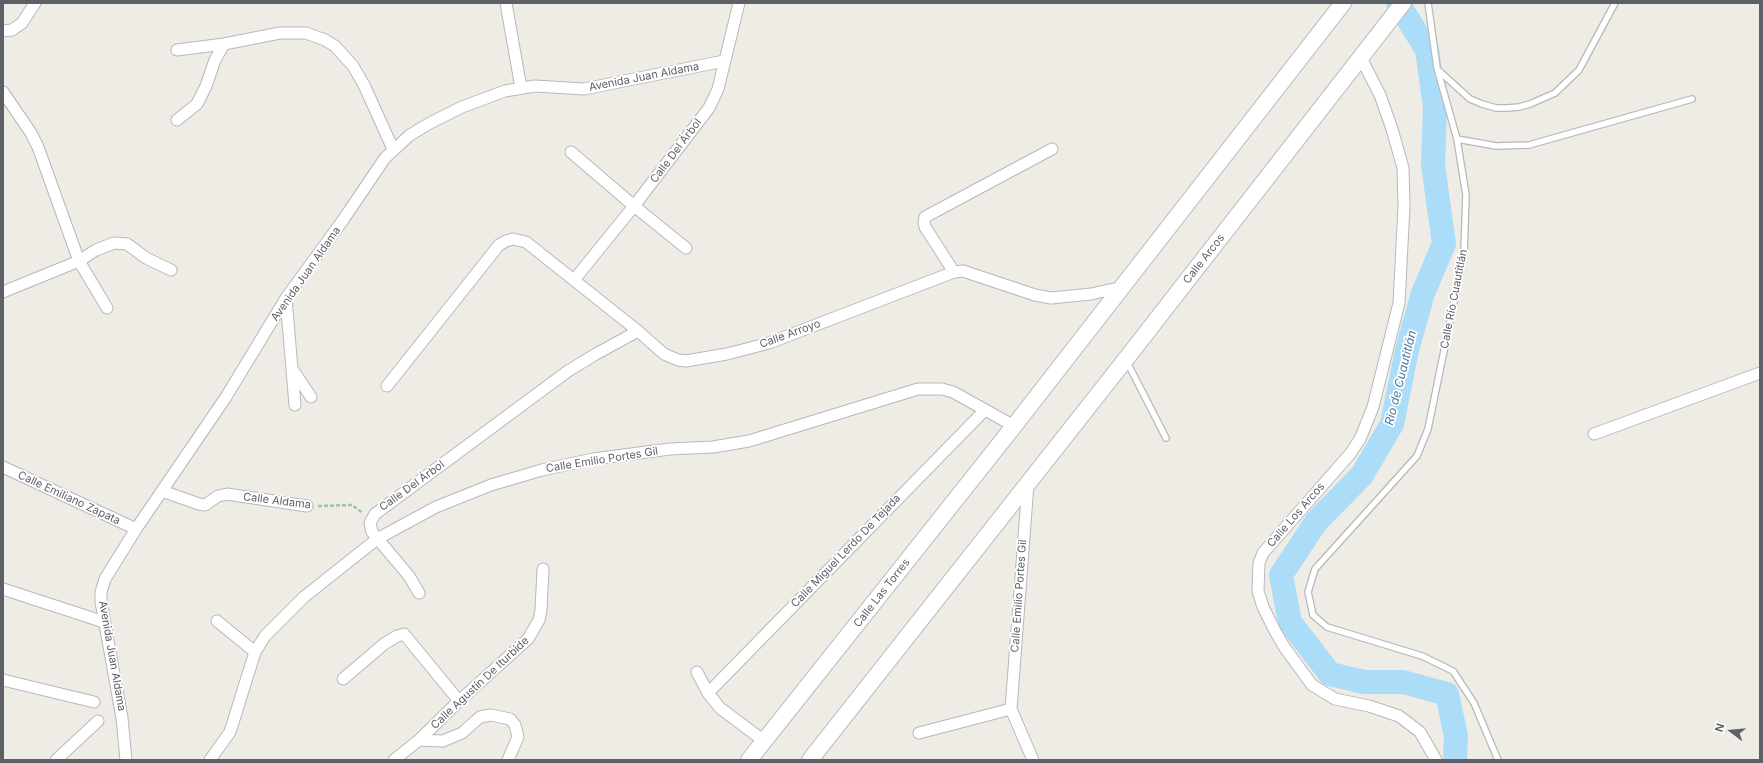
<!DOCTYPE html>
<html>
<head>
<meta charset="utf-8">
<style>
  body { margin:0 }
  #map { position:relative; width:1763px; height:763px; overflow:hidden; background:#eeece5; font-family:Inter,sans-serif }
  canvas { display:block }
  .frame { position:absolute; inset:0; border:4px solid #5d6165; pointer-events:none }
  .north { position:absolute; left:1711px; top:711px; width:40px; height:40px; -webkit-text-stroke:3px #fff; paint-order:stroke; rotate:286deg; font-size:11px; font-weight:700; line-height:16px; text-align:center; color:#5d6165 }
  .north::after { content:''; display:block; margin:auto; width:14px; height:18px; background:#5d6165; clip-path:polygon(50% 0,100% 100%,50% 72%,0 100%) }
</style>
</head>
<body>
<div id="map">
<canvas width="1763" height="763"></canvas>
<div class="frame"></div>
<div class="north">N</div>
</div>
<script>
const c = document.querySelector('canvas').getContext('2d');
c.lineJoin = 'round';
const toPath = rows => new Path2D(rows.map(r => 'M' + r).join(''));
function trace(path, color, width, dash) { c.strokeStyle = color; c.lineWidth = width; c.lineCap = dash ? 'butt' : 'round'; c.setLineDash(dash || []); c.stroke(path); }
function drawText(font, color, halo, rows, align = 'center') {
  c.font = font + ' Inter,sans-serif'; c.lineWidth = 3.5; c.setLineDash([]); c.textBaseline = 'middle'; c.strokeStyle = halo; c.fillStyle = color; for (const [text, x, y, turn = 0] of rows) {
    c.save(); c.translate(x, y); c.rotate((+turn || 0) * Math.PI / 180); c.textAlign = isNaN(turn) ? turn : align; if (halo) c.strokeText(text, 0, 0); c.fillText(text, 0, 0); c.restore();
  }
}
trace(toPath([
  [1398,3,1427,50,1435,108,1433,165,1444,244,1423,293,1407,350,1392,424,1362,475,1316,522,1281,575,1290,622,1330,674,1364,682,1403,682,1447,694,1456,736,1455,760]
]), '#abddf9', 24);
const service = toPath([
  [1428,3,1437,68,1457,139,1466,195,1464,253,1428,429,1417,456,1315,569,1308,592,1313,615,1327,627,1422,656,1453,671,1474,703,1498,760],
  [1438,70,1470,99,1482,104,1496,108,1507,108,1519,107,1530,104,1555,93,1579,70,1615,3],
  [1457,139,1496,146,1529,145,1692,99],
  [1127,362,1166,438]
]);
const minor = toPath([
  [506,3,521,88],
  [3,31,12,30,22,23,35,3],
  [177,50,224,44,280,33,306,33,325,40,335,46,353,66,364,85,393,149],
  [1361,58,1380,95,1392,129,1403,168,1404,206,1399,303,1373,407,1360,439,1350,454,1263,553,1259,563,1258,591,1263,607,1276,633,1285,648,1312,685,1335,699,1369,706,1399,716,1420,732,1436,760],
  [3,92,31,133,38,147,79,261,107,308],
  [177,120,197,104,206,86,215,60,224,44],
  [571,152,634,206,686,248],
  [954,272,925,227,924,222,925,217,1052,149],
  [574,280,634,206,709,108,718,89,739,3],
  [3,292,79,261,96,250,114,243,127,244,146,258,171,270],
  [286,298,295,405],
  [293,370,311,397],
  [387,386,499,245,506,241,513,239,526,242,638,331,664,354,678,360,686,361,727,354,769,343,954,272,963,271,1035,295,1051,298,1091,294,1123,287],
  [1594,434,1760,373],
  [3,467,136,529],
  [1028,484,1011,709,1033,760],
  [162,491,199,504,205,505,218,496,227,494,307,506],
  [3,589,104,622],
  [419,593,409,576,372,532,370,523,375,514,568,371,596,354,638,331],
  [217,621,255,652],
  [697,672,708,693,720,708,764,741],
  [343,679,384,644,397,636,404,634,459,701],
  [3,680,94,702],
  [708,693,985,410],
  [919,733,1011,709],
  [419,740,443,741,462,733,480,717,491,715,510,719,515,725,518,737,508,760],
  [56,760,98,721],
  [126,760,122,718,101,602,101,592,105,579,136,529,226,397,286,298,343,220,385,158,410,135,430,123,462,107,505,91,535,86,584,89,724,61],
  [210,760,230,732,255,652,265,636,304,597,377,539,436,507,491,485,542,470,593,459,670,449,713,447,749,441,918,389,942,389,953,392,1014,426],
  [394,760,419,740,459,701,528,639,539,620,541,610,543,569]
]);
const secondary = toPath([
  [749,760,1014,426,1343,3],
  [810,760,1126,359,1403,3]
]);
trace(service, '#b6b8bb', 8);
trace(minor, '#b6b8bb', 13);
trace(secondary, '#b4b8bc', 18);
trace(toPath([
  [318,506,352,505,363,513]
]), '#9ec5a6', 2.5, [4, 2]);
trace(service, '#fff', 5.5);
trace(minor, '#fff', 11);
trace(secondary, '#fff', 16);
drawText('11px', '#5d6165', '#fff', [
  ["Avenida Juan Aldama",644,77,-11],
  ["Calle Del Árbol",676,151,-53],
  ["Calle Arcos",1204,259,-52],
  ["Avenida Juan Aldama",306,274,-55],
  ["Calle Río Cuautitlán",1454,299,-79],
  ["Calle Arroyo",790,334,-20],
  ["Calle Emilio Portes Gil",602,460,-9],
  ["Calle Del Árbol",412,486,-36],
  ["Calle Emiliano Zapata",69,498,25],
  ["Calle Aldama",277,501,7],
  ["Calle Los Arcos",1296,515,-49],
  ["Calle Miguel Lerdo De Tejada",846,551,-46],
  ["Calle Las Torres",882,593,-52],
  ["Calle Emilio Portes Gil",1019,596,-86],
  ["Avenida Juan Aldama",112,656,80],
  ["Calle Agustín De Iturbide",480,683,-43]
]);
drawText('italic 12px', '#467aa2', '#fff', [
  ["Rio de Cuautitlán",1401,378,-76]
]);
</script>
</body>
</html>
